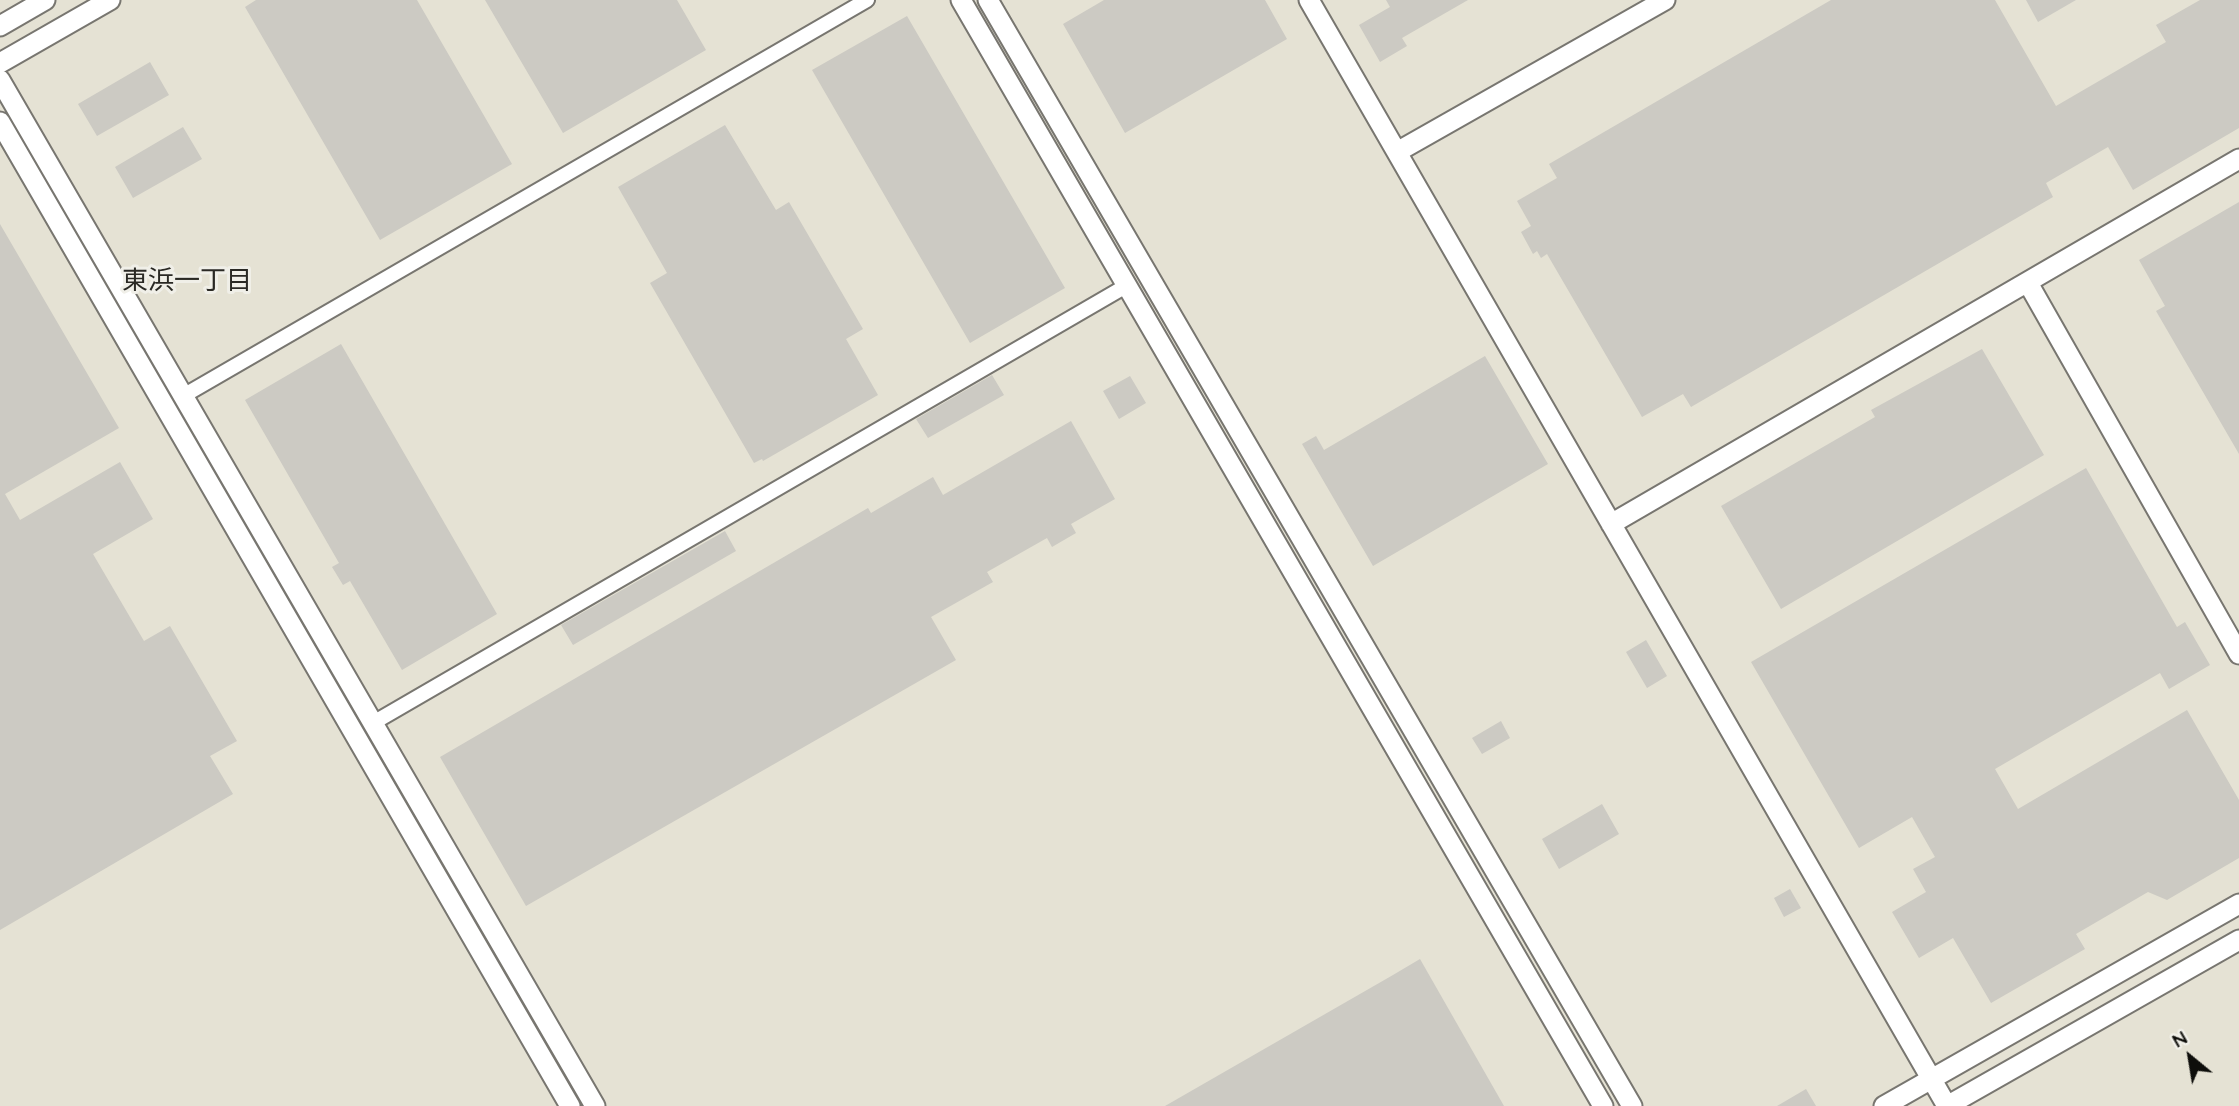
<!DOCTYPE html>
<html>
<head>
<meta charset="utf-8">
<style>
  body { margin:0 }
  #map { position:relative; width:2239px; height:1106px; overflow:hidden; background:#f0efe8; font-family:Quicksand,sans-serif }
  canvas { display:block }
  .north { position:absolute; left:2155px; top:1022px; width:70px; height:70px; -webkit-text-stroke:5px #f0efe8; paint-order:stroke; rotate:330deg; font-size:19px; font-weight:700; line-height:28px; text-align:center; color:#0e0e0b }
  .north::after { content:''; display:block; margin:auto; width:24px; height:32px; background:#0e0e0b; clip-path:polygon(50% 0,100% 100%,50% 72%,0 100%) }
</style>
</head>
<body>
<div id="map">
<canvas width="2239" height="1106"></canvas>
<div class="north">N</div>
</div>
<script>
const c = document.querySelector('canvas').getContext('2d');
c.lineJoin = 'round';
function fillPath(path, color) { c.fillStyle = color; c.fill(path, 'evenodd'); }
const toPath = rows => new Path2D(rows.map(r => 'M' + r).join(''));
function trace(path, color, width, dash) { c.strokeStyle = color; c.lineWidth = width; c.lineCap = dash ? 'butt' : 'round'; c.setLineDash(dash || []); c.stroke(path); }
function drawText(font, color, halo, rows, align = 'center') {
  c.font = font + ' Quicksand,"Noto Sans JP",sans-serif'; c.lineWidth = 6; c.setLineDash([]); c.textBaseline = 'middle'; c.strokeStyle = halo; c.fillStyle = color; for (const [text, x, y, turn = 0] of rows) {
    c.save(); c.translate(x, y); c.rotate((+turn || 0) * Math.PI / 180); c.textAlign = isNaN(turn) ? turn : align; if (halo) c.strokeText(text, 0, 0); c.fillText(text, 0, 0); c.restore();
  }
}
fillPath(toPath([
  [0,0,2239,0,2239,1106,0,1106]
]), '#e5e2d4');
fillPath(toPath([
  [256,0,417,0,512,164,380,240,245,7],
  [485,0,677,0,706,50,563,133],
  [1104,0,1265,0,1287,39,1125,133,1063,24],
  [1386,0,1468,0,1402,38,1407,46,1380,62,1359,25,1390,7],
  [1831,0,1995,0,2056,106,2166,42,2156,25,2200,0,2239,0,2239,128,2133,190,2108,147,2046,183,2053,197,1691,407,1683,394,1642,417,1547,254,1541,258,1537,251,1533,254,1521,232,1531,226,1517,201,1557,178,1549,164],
  [2026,0,2076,0,2038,22],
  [907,16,1065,288,970,343,812,70],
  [150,62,169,95,97,136,78,104],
  [725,125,776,210,789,202,863,329,846,339,878,395,763,461,762,459,754,463,650,283,667,273,618,187],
  [183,127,202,159,133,198,115,167],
  [2239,202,2239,454,2156,311,2165,306,2139,260],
  [0,224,119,428,5,494,20,520,120,462,153,519,93,554,144,641,170,626,237,741,210,756,233,794,0,930],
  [341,344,497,614,402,670,350,581,343,585,332,567,339,563,245,400],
  [1982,349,2044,455,1781,609,1721,506,1875,417,1871,410],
  [1485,356,1548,464,1373,566,1302,444,1316,436,1324,450],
  [992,375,1004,395,928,438,916,419],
  [1130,376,1146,403,1119,419,1103,391],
  [1071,421,1115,499,1071,524,1076,533,1052,547,1047,538,987,572,993,582,931,617,956,660,526,906,440,757,868,508,871,513,933,477,943,495],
  [2086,468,2177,627,2185,622,2210,665,2169,689,2160,673,1995,769,2018,809,2187,710,2239,800,2239,858,2167,900,2148,892,2076,934,2085,949,1991,1003,1953,938,1919,958,1892,912,1926,892,1913,869,1935,857,1912,817,1859,848,1751,662],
  [725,531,736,551,573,645,561,625],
  [1646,640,1667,676,1647,688,1626,652],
  [1501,721,1510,738,1482,754,1472,738],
  [1602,804,1619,834,1559,869,1542,839],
  [1790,889,1801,908,1784,917,1774,898],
  [1420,959,1504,1106,1165,1106,1393,975],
  [1806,1089,1816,1106,1777,1106]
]), '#cccac3');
const street = toPath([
  [183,396,867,0],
  [373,723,1126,286]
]);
const secondary = toPath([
  [961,0,1603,1106],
  [988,0,1632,1106],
  [1309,0,1947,1106,2239,940],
  [0,26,45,0],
  [0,63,110,0],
  [0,80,595,1106],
  [0,122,570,1106],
  [1397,152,1665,0],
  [2028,283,2239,654],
  [1611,524,2239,159],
  [1884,1106,2239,904]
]);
trace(street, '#787670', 18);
trace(secondary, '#787670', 23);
trace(street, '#fff', 14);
trace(secondary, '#fff', 19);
drawText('26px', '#2a2924', '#f0efe8', [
  ["東浜一丁目",187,281]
]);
</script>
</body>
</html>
